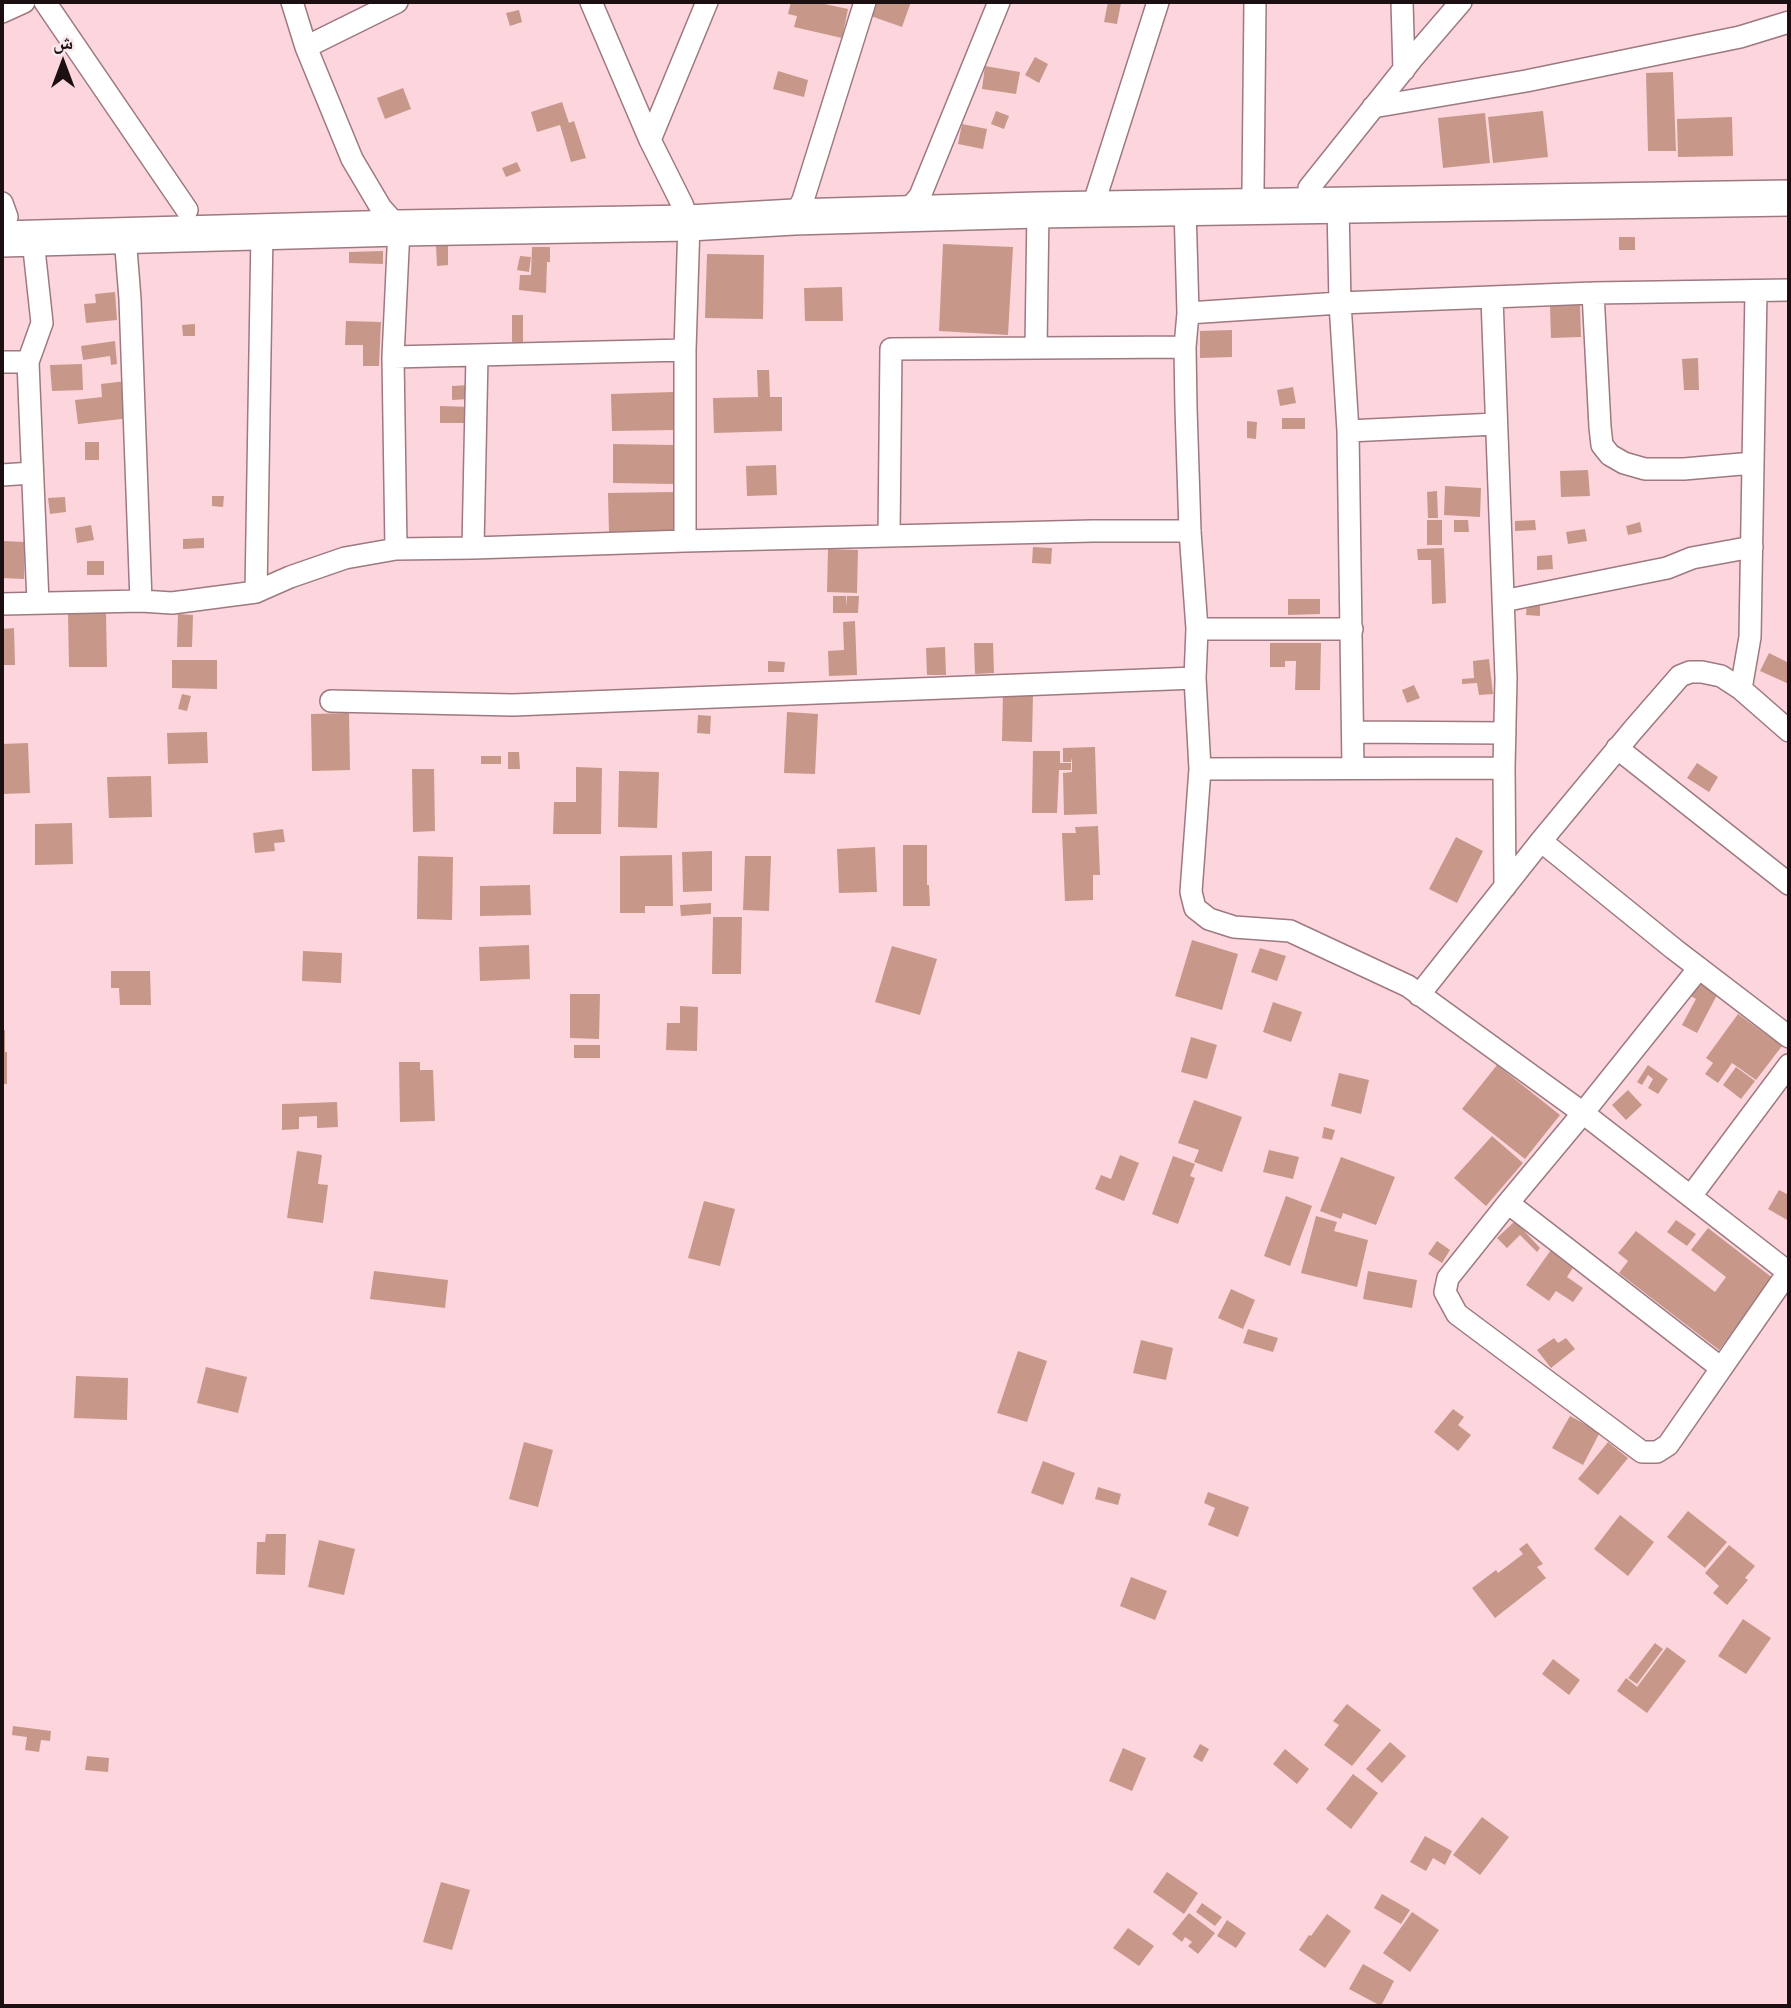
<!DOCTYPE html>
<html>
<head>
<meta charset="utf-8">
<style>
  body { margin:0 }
  #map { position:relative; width:1791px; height:2008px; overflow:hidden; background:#fdd5dc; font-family:"Noto Sans","Noto Naskh Arabic",sans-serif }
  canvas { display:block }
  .frame { position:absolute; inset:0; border:4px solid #1c0f12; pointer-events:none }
  .north { position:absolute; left:28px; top:28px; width:70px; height:70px; -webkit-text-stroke:5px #fae9ec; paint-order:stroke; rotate:0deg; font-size:19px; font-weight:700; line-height:28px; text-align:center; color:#1c0f12 }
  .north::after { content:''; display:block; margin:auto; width:24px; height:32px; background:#1c0f12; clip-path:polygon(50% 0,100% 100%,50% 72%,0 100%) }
</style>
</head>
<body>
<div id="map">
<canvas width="1791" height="2008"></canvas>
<div class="frame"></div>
<div class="north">ش</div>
</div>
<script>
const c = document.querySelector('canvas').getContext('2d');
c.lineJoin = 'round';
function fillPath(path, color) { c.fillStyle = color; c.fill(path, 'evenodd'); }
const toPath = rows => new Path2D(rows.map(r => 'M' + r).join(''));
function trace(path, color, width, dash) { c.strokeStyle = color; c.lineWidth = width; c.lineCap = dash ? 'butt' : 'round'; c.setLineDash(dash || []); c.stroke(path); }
fillPath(toPath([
  [791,2,815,2,848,9,842,38,794,27,797,16,788,14],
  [874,2,911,2,902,27,868,15],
  [1108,2,1121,3,1117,24,1104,22],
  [519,10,522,22,510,26,506,13],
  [1035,57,1048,64,1039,83,1025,75],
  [985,66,1020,72,1016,94,982,89],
  [778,71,808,80,804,97,773,89],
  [1673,72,1676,151,1648,151,1646,73],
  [403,88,411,109,385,119,377,98],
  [562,102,569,123,574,121,586,158,571,162,560,125,537,132,531,112],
  [996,111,1009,116,1004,129,991,124],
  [1543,111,1548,157,1493,163,1488,117],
  [1485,113,1490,163,1443,168,1438,118],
  [1732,117,1733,156,1678,157,1677,119],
  [962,124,987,129,983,149,958,144],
  [517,162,521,171,506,177,502,168],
  [1619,237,1635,237,1635,250,1619,250],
  [943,244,1013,247,1008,335,939,331],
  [436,245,448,245,448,265,437,266],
  [532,247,550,247,550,262,547,262,546,293,519,290,520,275,531,275],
  [383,251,383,264,349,263,349,252],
  [707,254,764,255,763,319,705,318],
  [520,256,531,257,529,272,517,270],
  [842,287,843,321,805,321,804,288],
  [115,292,117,320,86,323,84,304,96,303,95,294],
  [1580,305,1581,337,1551,338,1550,306],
  [512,315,523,315,523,342,512,342],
  [346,321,381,322,379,366,363,366,363,345,345,345],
  [195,324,195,336,183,336,182,325],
  [1232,330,1232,357,1200,358,1200,331],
  [115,341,117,364,111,365,110,356,83,360,81,346],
  [1698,358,1699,390,1684,390,1682,359],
  [82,364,83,390,52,391,50,365],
  [757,370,769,370,770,397,782,397,782,431,714,433,713,398,758,397],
  [126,381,130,418,78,424,75,400,102,397,101,384],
  [469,385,470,399,452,400,452,386],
  [1293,387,1296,403,1280,406,1277,390],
  [673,392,674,430,612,431,611,394],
  [440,406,470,407,469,423,440,423],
  [1282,418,1305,418,1305,429,1282,429],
  [1247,421,1257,422,1256,439,1247,438],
  [85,442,99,442,99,460,85,460],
  [613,444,674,445,674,484,613,483],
  [776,465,777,495,747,496,746,466],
  [1588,470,1590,496,1561,497,1560,471],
  [1445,486,1481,488,1480,517,1444,515],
  [1437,491,1438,518,1428,518,1427,492],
  [675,492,676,531,609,532,608,493],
  [212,496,224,496,223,507,212,506],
  [65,497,66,512,50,514,48,498],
  [1427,520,1442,520,1442,545,1427,545],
  [1454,520,1468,520,1469,532,1454,532],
  [1535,520,1536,530,1515,531,1515,521],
  [1640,522,1642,532,1628,535,1626,526],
  [91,525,94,540,77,543,75,528],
  [1585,529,1587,541,1568,544,1566,532],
  [204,538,204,548,183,549,183,539],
  [2,541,25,542,24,579,2,578],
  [1033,547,1052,548,1051,564,1032,563],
  [1444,548,1446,603,1432,604,1431,560,1418,560,1417,549],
  [828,549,858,550,857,593,827,592],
  [1552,555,1553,569,1537,570,1537,556],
  [87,561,104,561,104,575,87,575],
  [833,596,846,596,846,607,847,596,859,596,858,613,833,613],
  [1288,599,1320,599,1320,614,1288,615],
  [1527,604,1540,605,1540,616,1526,615],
  [106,613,107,667,69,667,68,614],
  [178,614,193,615,192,647,177,647],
  [855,621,857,675,829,676,828,651,844,650,843,622],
  [14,628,15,665,2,665,2,629],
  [974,643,993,643,994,673,975,674],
  [1270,643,1321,643,1320,690,1295,690,1296,661,1285,661,1285,667,1270,667],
  [945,647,946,675,927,675,926,648],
  [1769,653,1789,663,1789,684,1760,671],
  [1489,659,1493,694,1479,695,1477,683,1462,684,1462,679,1474,678,1473,661],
  [172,660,217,660,217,689,172,688],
  [768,661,785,662,784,672,768,672],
  [1414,685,1420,698,1407,703,1402,690],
  [1003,692,1033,693,1032,742,1002,741],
  [182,694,191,696,187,711,178,709],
  [787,712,818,714,815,774,784,773],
  [349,713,350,770,312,771,311,714],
  [698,715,711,716,710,734,697,733],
  [207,732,208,763,168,764,167,733],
  [28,743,30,793,2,794,2,744],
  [1095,747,1097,814,1064,815,1063,773,1072,772,1072,758,1071,762,1063,762,1063,748],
  [1033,751,1060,751,1060,763,1071,763,1071,770,1059,770,1057,813,1032,813],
  [508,752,519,752,520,769,508,769],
  [481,756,501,756,501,764,481,764],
  [1697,763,1718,777,1709,792,1687,778],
  [576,767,602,768,601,834,553,834,554,802,576,802],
  [412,769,434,769,435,831,413,832],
  [619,771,659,772,657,828,618,827],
  [151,776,152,817,109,818,107,777],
  [72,823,73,864,35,865,35,824],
  [1098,826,1100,875,1093,875,1093,900,1065,901,1062,833,1076,833,1075,827],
  [283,829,285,842,274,843,275,851,255,853,253,833],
  [1456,837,1483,851,1457,903,1429,889],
  [903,845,927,845,927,885,929,885,930,906,903,906],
  [875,847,877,892,839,893,837,849],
  [712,851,712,891,683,892,682,852],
  [672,855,673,906,645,906,645,913,620,913,620,856],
  [418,856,453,857,452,920,417,919],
  [745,856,771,856,769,911,743,910],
  [530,885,531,915,480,916,480,886],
  [711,903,711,914,681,916,680,905],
  [713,917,742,917,741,974,712,974],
  [1192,940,1238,954,1222,1010,1175,996],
  [529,945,530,979,480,981,479,947],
  [892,946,937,959,920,1015,875,1002],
  [1260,948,1286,956,1277,981,1251,972],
  [303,951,342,953,341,983,302,981],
  [111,971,150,971,151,1005,120,1005,119,988,111,988],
  [1697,981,1718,993,1697,1033,1682,1025,1696,999,1689,995],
  [570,994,600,994,599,1039,570,1038],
  [1273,1002,1302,1012,1291,1042,1263,1032],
  [680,1006,698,1007,697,1051,666,1050,667,1023,680,1023],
  [1738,1014,1782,1046,1756,1080,1732,1063,1718,1083,1705,1074,1713,1063,1706,1058],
  [2,1030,5,1030,5,1052,7,1052,7,1084,2,1084],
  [1191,1037,1217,1045,1207,1079,1181,1072],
  [574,1045,600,1045,600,1058,574,1058],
  [399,1062,420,1062,420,1070,433,1070,435,1121,400,1122],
  [1497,1065,1560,1115,1525,1159,1462,1109],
  [1648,1065,1668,1079,1658,1094,1648,1088,1653,1079,1648,1075,1642,1085,1637,1082],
  [1736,1067,1755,1081,1741,1099,1723,1085],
  [1339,1073,1369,1080,1361,1114,1331,1106],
  [1628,1090,1642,1105,1626,1120,1612,1105],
  [1194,1100,1242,1117,1222,1172,1194,1162,1199,1150,1178,1143],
  [337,1102,338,1127,317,1128,317,1116,299,1117,299,1129,282,1130,282,1104],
  [1324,1127,1335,1130,1332,1140,1322,1138],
  [1492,1136,1523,1163,1486,1206,1454,1178],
  [1269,1150,1299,1157,1293,1179,1263,1172],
  [297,1151,322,1155,318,1184,328,1185,323,1223,287,1218],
  [1120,1155,1139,1163,1124,1201,1095,1189,1101,1175,1111,1179],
  [1173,1156,1195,1164,1190,1176,1195,1178,1178,1224,1152,1214],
  [1341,1157,1395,1177,1376,1225,1343,1213,1341,1219,1320,1211],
  [1779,1190,1789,1195,1789,1221,1768,1209],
  [1286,1196,1312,1206,1290,1266,1264,1256],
  [704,1201,735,1209,720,1266,688,1258],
  [1316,1216,1337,1222,1334,1231,1368,1240,1357,1287,1301,1273],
  [1676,1220,1696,1234,1687,1246,1667,1232],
  [1515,1221,1540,1248,1537,1252,1520,1235,1507,1248,1497,1238],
  [1708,1228,1774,1279,1719,1350,1619,1273,1628,1261,1618,1253,1636,1231,1715,1292,1726,1277,1691,1250],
  [1437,1241,1450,1250,1442,1263,1428,1254],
  [1551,1250,1574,1266,1567,1277,1583,1288,1573,1302,1556,1291,1549,1301,1526,1285],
  [374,1271,448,1280,445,1308,370,1299],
  [1368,1271,1417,1280,1412,1308,1363,1299],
  [1231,1289,1255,1300,1243,1329,1218,1318],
  [1248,1329,1278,1338,1273,1352,1243,1343],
  [1554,1338,1558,1343,1566,1338,1575,1349,1551,1368,1537,1350],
  [1141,1340,1173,1348,1166,1380,1133,1373],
  [1018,1351,1047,1361,1027,1422,997,1413],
  [206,1367,247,1377,238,1413,197,1403],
  [76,1376,128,1378,127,1420,74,1418],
  [1453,1409,1464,1417,1458,1425,1471,1435,1458,1451,1434,1432],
  [1570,1416,1600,1432,1583,1465,1552,1448],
  [524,1442,553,1450,538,1507,509,1499],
  [1608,1442,1628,1458,1598,1495,1578,1479],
  [1043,1461,1075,1473,1063,1505,1031,1493],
  [1098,1487,1121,1494,1118,1505,1095,1499],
  [1208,1492,1249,1507,1238,1537,1208,1525,1215,1508,1204,1503],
  [1688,1511,1727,1542,1705,1568,1667,1537],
  [1620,1515,1654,1542,1628,1576,1594,1549],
  [266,1534,286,1534,285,1575,256,1574,257,1542,265,1542],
  [319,1540,355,1549,344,1595,308,1587],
  [1527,1543,1543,1564,1537,1567,1546,1578,1495,1618,1472,1588,1496,1570,1498,1573,1523,1554,1519,1549],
  [1729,1545,1755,1566,1745,1578,1748,1580,1727,1605,1713,1593,1719,1586,1705,1573],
  [1131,1577,1167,1591,1155,1620,1120,1606],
  [1743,1619,1771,1638,1746,1674,1718,1656],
  [1655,1643,1663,1649,1637,1684,1628,1678],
  [1667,1647,1686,1661,1647,1713,1617,1691,1626,1678,1637,1687],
  [1553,1659,1580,1680,1569,1695,1542,1674],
  [1347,1704,1381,1730,1352,1766,1324,1745,1339,1725,1333,1721],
  [13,1726,51,1731,50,1741,41,1740,39,1752,25,1750,27,1737,12,1735],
  [1390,1742,1406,1756,1382,1783,1366,1769],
  [1200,1744,1209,1749,1202,1762,1193,1757],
  [1123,1748,1146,1758,1132,1791,1109,1781],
  [1285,1749,1309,1769,1297,1784,1273,1764],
  [87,1756,109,1758,108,1772,85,1770],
  [1353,1774,1378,1793,1351,1829,1326,1809],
  [1482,1817,1509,1837,1480,1875,1453,1855],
  [1425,1836,1452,1851,1445,1865,1433,1858,1426,1871,1410,1862],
  [1167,1872,1198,1893,1184,1914,1153,1892],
  [441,1882,470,1890,452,1950,423,1942],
  [1382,1894,1410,1910,1401,1924,1374,1908],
  [1202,1903,1222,1917,1215,1926,1196,1912],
  [1412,1912,1439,1930,1410,1972,1383,1953],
  [1189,1913,1215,1933,1198,1954,1188,1946,1192,1942,1185,1937,1182,1942,1172,1934],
  [1327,1914,1351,1931,1325,1968,1299,1950,1309,1935,1311,1936],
  [1227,1920,1246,1933,1236,1948,1217,1936],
  [1128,1928,1154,1946,1139,1966,1113,1948],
  [1363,1964,1394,1981,1381,2006,1349,1989]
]), '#c79889');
const minor = toPath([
  [45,2,187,210],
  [292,2,306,47,352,159,381,208,399,228,393,357,396,549],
  [591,2,650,140,682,204,689,223,685,350,685,541],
  [1402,2,1404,70],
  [2,12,24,2],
  [306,47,397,2],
  [1373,107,1526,81,1740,37,1789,22],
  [650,140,707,2],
  [1309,188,1412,59,1461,2],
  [1253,189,1255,2],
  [2,203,7,217],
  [1338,205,1340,303,1348,431,1353,768],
  [1185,207,1188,313,1185,347,1186,408,1190,531,1197,629,1195,678,1200,769,1191,892,1195,908,1209,919,1234,927,1290,931,1408,986,1583,1113,1788,1272],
  [1092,209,1158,2],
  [906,213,920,196,999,2],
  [794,217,803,200,865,2],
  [125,236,130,299,141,601],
  [33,240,42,323,28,362,38,603],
  [1593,293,1600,427,1602,445,1610,455,1624,463,1645,469,1684,469,1753,463],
  [1492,298,1506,678,1504,768,1505,887],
  [1188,313,1340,303,1593,293,1789,290],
  [1036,347,1038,210],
  [393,357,685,350],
  [2,362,28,362],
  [1348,431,1496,424],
  [2,475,32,473],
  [889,536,891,349,1185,347],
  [473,548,477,356],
  [256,592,262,232],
  [1503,601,1667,568,1692,558,1752,547],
  [2,604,141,601,172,603,256,592,290,577,345,558,396,549,473,548,685,541,1092,531,1190,531],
  [1197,629,1352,629],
  [1741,689,1750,637,1756,291],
  [331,701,513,705,1195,678],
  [1353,732,1505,733],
  [1617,748,1789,884],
  [1200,769,1504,768],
  [1541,841,1674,949,1789,1037],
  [1699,968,1583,1113,1508,1203,1448,1278,1445,1292,1457,1314,1642,1452,1657,1452,1668,1445,1789,1271],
  [1419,995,1541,841,1633,730,1680,676,1690,672,1702,672,1721,676,1741,689,1789,731],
  [1691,1196,1789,1065],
  [1508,1203,1721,1368]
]);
const primary = toPath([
  [2,239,399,228,689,223,794,217,1038,210,1789,198]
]);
trace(minor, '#9d7980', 24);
trace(primary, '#9d7980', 38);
trace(minor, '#fff', 21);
trace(primary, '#fff', 35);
</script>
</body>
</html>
